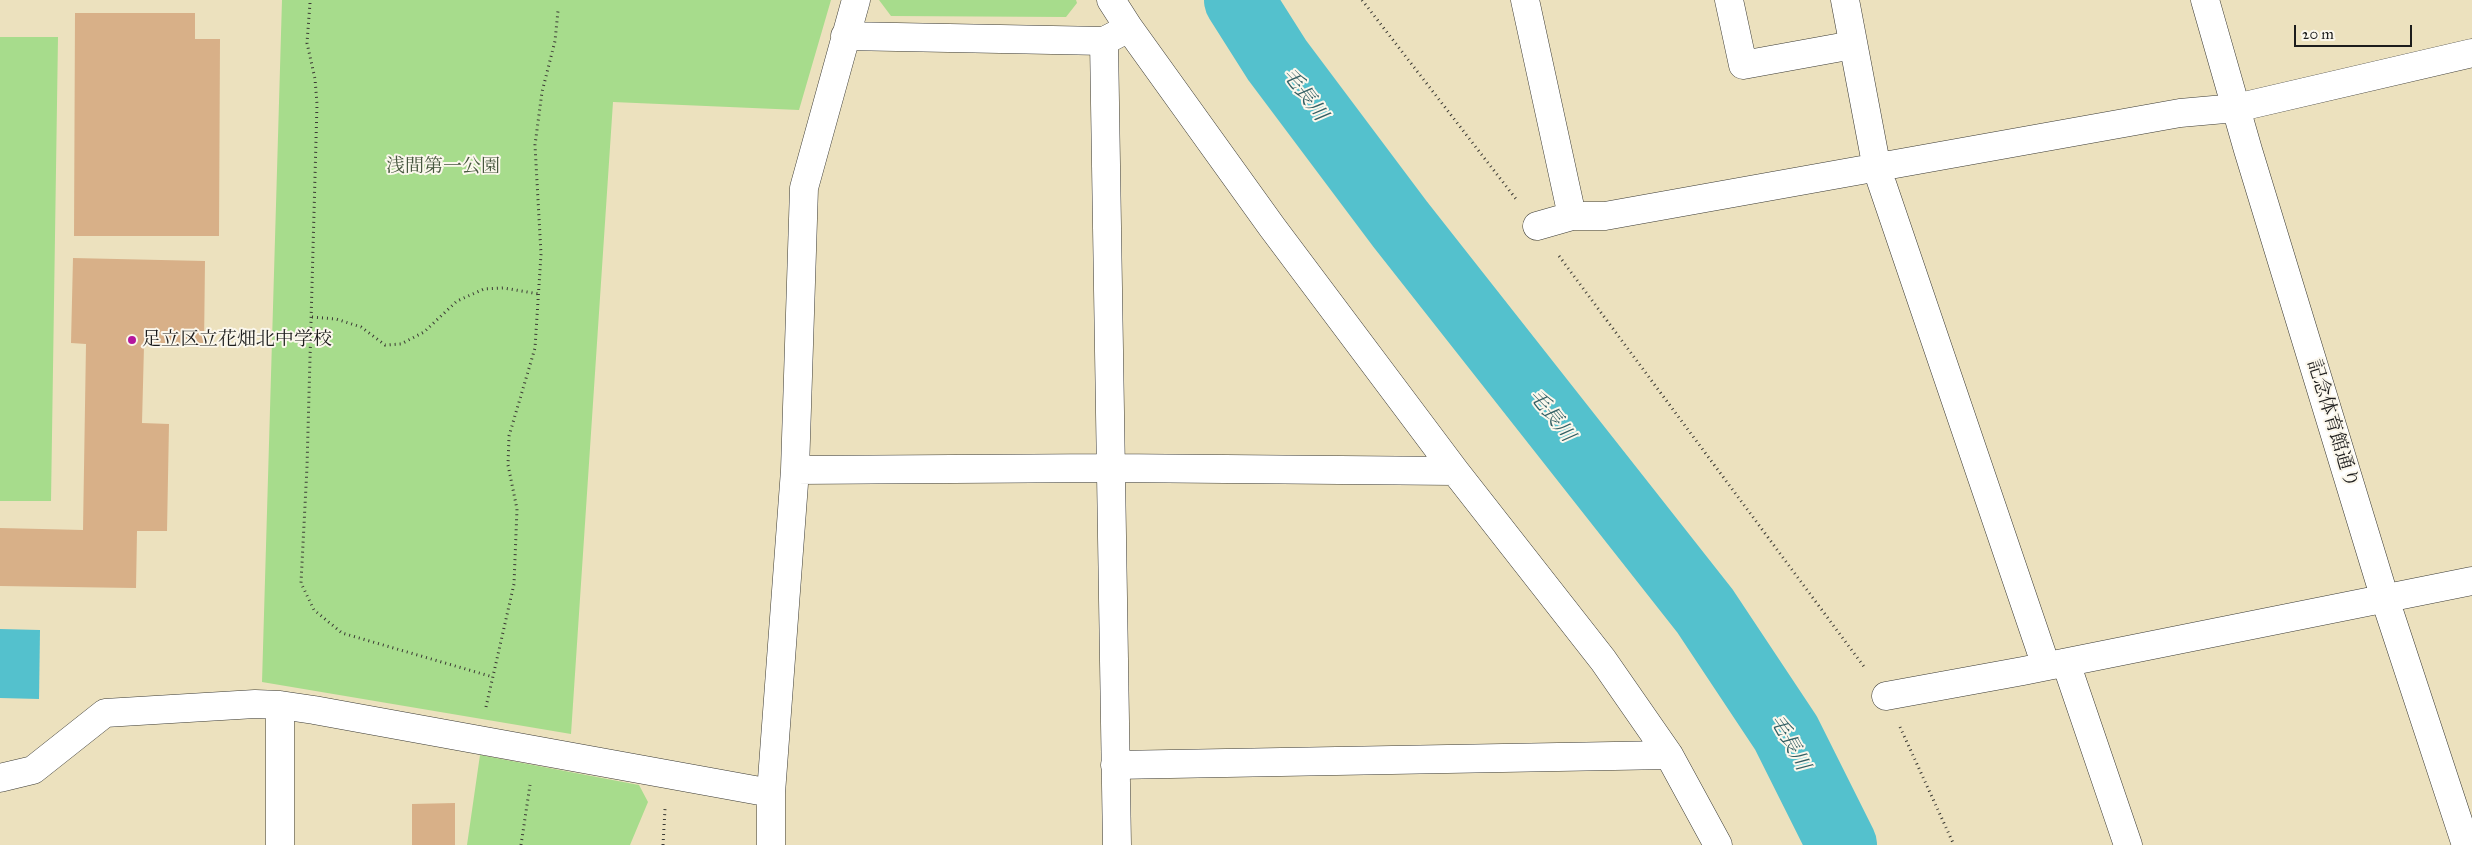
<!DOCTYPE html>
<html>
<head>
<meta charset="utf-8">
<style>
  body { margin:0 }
  #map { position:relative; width:2472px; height:845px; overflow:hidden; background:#ece1be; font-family:"IM FELL Great Primer",serif }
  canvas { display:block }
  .scale { position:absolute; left:2294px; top:25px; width:118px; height:22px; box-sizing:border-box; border:2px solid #1c1c1c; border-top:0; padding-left:6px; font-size:15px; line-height:18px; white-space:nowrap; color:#1c1c1c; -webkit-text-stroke:4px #fbf7ec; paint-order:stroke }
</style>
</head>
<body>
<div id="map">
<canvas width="2472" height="845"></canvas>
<div class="scale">20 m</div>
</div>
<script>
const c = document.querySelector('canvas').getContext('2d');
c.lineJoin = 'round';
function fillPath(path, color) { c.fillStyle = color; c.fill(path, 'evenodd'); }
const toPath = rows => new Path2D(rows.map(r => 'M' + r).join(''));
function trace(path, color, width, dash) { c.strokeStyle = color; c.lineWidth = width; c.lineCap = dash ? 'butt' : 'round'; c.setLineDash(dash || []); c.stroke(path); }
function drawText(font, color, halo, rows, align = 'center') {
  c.font = font + ' "IM FELL Great Primer","Noto Serif JP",serif'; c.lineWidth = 4; c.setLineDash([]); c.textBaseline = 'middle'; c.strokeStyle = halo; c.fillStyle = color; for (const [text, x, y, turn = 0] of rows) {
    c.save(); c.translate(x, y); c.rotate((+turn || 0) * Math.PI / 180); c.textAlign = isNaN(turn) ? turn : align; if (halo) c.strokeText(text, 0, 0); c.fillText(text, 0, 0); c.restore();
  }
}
fillPath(toPath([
  [282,0,831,0,799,110,613,102,571,734,262,682],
  [879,0,1076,0,1077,3,1066,17,891,16],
  [0,37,58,37,51,501,0,501],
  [480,755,639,785,648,802,630,845,467,845]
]), '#a7dc8c');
fillPath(toPath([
  [0,629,40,630,39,699,0,698]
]), '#54c1cd');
trace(toPath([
  [1239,0,1277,60,1400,224,1705,611,1786,733,1842,845]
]), '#54c1cd', 70);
fillPath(toPath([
  [75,13,195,13,195,39,220,39,219,236,74,236],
  [73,258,205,261,204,347,144,346,142,423,169,424,167,531,137,531,136,588,0,586,0,528,83,530,86,344,71,343],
  [455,803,455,845,412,845,412,804]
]), '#d8b088');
const minor = toPath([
  [1111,0,1129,28,1272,227,1455,471,1603,660,1669,755,1718,845],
  [1525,0,1572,216],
  [1729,0,1743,65,1853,45],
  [1845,0,1877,169,2046,666],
  [2205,0,2248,150,2385,599,2466,845],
  [845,36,1104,41],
  [1537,226,1572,216,1605,216,2180,113,2236,108,2472,53],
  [795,470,1110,468,1455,471],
  [2066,663,2128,845],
  [1886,696,2023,671,2472,581],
  [1115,765,1669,755],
  [0,778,33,770,105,713,255,704,280,705,314,710,771,793],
  [280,845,280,705],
  [771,845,771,793,795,470,804,188,856,0],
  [1117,845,1104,41,1129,28]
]);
trace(minor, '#3b3a34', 29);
trace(toPath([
  [1362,0,1516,199],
  [310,3,307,43,315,79,317,104,307,467,301,583,314,610,342,633,493,677],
  [1559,256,1865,668],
  [312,317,336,319,361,327,385,345,401,344,424,332,457,301,484,289,504,288,539,294],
  [486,707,514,584,517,509,508,465,509,436,535,348,541,254,535,145,542,92,555,41,558,11],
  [1900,727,1954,845],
  [521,845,530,785],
  [663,845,665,809]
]), '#3b3a34', 3, [1, 4]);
trace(minor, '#fff', 28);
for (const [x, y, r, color] of [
  [132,340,5,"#b5179e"]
]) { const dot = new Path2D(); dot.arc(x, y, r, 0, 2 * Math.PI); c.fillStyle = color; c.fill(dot); trace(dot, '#fbf7ec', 2); }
drawText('19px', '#46563e', '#fbf7ec', [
  ["浅間第一公園",443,167]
]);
drawText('19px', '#1c1c1c', '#fbf7ec', [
  ["足立区立花畑北中学校",142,340]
], 'left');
drawText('19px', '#1c1c1c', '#fbf7ec', [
  ["記念体育館通り",2332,424,73]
]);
drawText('italic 20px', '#325e63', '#fbf7ec', [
  ["毛長川",1304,95,53],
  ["毛長川",1551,416,52],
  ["毛長川",1789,743,61]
]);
</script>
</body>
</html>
